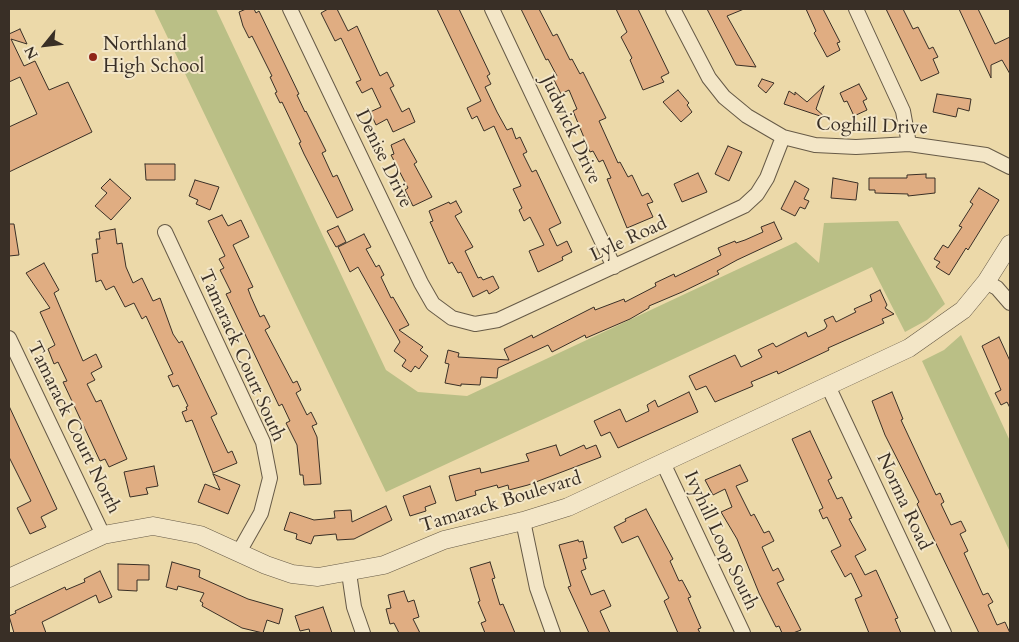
<!DOCTYPE html>
<html>
<head>
<meta charset="utf-8">
<style>
  body { margin:0 }
  #map { position:relative; width:1019px; height:642px; overflow:hidden; background:#ecd9a9; font-family:Cardo,serif }
  canvas { display:block }
  .frame { position:absolute; inset:0; border:10px solid #392f26; pointer-events:none }
  .north { position:absolute; left:20px; top:20px; width:50px; height:50px; -webkit-text-stroke:4px #f3e6c7; paint-order:stroke; rotate:241deg; font-size:14px; font-weight:700; line-height:20px; text-align:center; color:#392f26 }
  .north::after { content:''; display:block; margin:auto; width:18px; height:22px; background:#392f26; clip-path:polygon(50% 0,100% 100%,50% 72%,0 100%) }
</style>
</head>
<body>
<div id="map">
<canvas width="1019" height="642"></canvas>
<div class="frame"></div>
<div class="north">N</div>
</div>
<script>
const c = document.querySelector('canvas').getContext('2d');
c.lineJoin = 'round';
function fillPath(path, color) { c.fillStyle = color; c.fill(path, 'evenodd'); }
const toPath = rows => new Path2D(rows.map(r => 'M' + r).join(''));
function trace(path, color, width, dash) { c.strokeStyle = color; c.lineWidth = width; c.lineCap = dash ? 'butt' : 'round'; c.setLineDash(dash || []); c.stroke(path); }
function drawText(font, color, halo, rows, align = 'center') {
  c.font = font + ' Cardo,serif'; c.lineWidth = 4; c.setLineDash([]); c.textBaseline = 'middle'; c.strokeStyle = halo; c.fillStyle = color; for (const [text, x, y, turn = 0] of rows) {
    c.save(); c.translate(x, y); c.rotate((+turn || 0) * Math.PI / 180); c.textAlign = isNaN(turn) ? turn : align; if (halo) c.strokeText(text, 0, 0); c.fillText(text, 0, 0); c.restore();
  }
}
fillPath(toPath([
  [154,9,216,9,386,370,418,392,467,396,796,242,819,263,824,223,898,221,945,304,927,320,905,332,872,267,386,492],
  [961,335,1010,441,1010,552,922,361,944,350]
]), '#babf86');
const building = toPath([
  [246,9,254,9,256,13,259,11,299,94,297,95,305,112,306,111,326,151,322,153,333,177,337,175,353,210,337,218,304,154,299,143,301,142,282,102,280,103,275,93,277,92,270,77,272,76,252,36,249,38,243,26,239,12,246,9],
  [328,9,337,9,348,31,357,26,380,76,387,72,394,86,390,88,402,112,409,108,415,122,393,132,387,119,376,125,370,112,381,107,372,88,362,93,356,82,361,80,341,38,335,41,321,13,328,9],
  [437,9,459,9,490,74,487,76,491,84,485,87,497,112,507,130,512,128,516,139,520,137,527,152,523,154,532,172,536,170,561,223,549,229,557,246,567,241,572,252,562,257,563,260,538,272,529,251,544,245,530,217,524,221,519,210,522,208,513,189,521,186,494,126,484,131,477,116,472,119,467,108,481,101,437,9],
  [521,9,539,9,553,36,557,34,570,60,572,59,580,74,583,72,606,118,599,121,618,163,620,162,628,177,632,175,642,196,648,193,653,202,647,204,653,217,627,228,607,179,611,178,603,160,599,162,593,151,590,152,573,111,577,109,569,90,561,94,553,78,557,76,548,59,546,60,521,9],
  [616,9,638,9,669,73,661,77,664,82,643,90,630,60,632,58,621,37,627,32,616,9],
  [707,9,744,9,727,16,756,67,736,65,707,9],
  [806,9,823,9,840,42,837,43,840,50,827,57,814,33,816,31,806,9],
  [886,9,903,9,913,29,918,27,929,49,933,47,938,57,933,59,939,73,921,81,886,9],
  [959,9,978,9,995,44,1010,37,1010,74,1002,60,991,65,991,78,959,9],
  [20,29,27,44,11,39,24,66,35,61,49,90,68,82,92,132,9,172,9,127,37,114,20,77,9,82,9,34,20,29],
  [762,79,774,83,766,93,758,86,762,79],
  [859,84,867,99,863,101,867,110,854,116,847,101,844,102,840,93,859,84],
  [824,86,816,109,826,118,784,104,789,91,795,95,795,92,807,102,824,86],
  [678,90,689,103,687,105,692,112,681,122,663,102,678,90],
  [937,94,971,99,969,111,958,108,956,117,933,112,937,94],
  [404,139,417,162,414,164,432,197,413,206,405,190,408,188,391,155,394,154,391,145,404,139],
  [728,146,742,152,729,181,715,174,728,146],
  [145,164,175,164,175,180,146,180,145,164],
  [698,173,707,192,682,202,674,184,698,173],
  [926,174,926,178,935,178,935,193,908,196,908,194,875,193,875,190,869,190,869,178,907,178,907,175,926,174],
  [833,178,858,183,856,200,831,198,833,178],
  [110,179,131,198,111,220,95,206,107,193,101,188,110,179],
  [195,180,219,187,210,210,196,204,198,200,189,196,195,180],
  [795,181,809,189,804,199,809,201,805,209,800,207,795,216,781,209,795,181],
  [979,188,999,200,968,250,966,248,949,275,936,267,940,262,934,259,943,245,948,248,962,227,959,226,973,204,970,202,979,188],
  [456,201,462,212,455,216,473,247,465,251,478,278,481,277,483,280,493,276,499,288,489,294,487,290,473,297,461,272,458,273,452,262,449,264,430,222,433,221,429,211,449,202,450,204,456,201],
  [222,215,228,226,241,220,249,237,233,245,253,287,248,289,251,297,260,317,264,315,270,327,265,330,293,383,297,381,301,390,296,393,307,415,311,412,317,424,312,426,317,437,321,484,304,485,303,475,300,475,297,445,286,423,290,421,282,404,279,406,226,294,231,292,220,270,224,268,219,259,225,256,208,221,222,215],
  [774,222,782,239,737,260,717,271,719,274,682,292,649,306,649,308,630,319,586,338,585,335,552,352,548,345,498,368,497,378,481,377,480,385,461,384,461,386,445,383,449,364,445,363,448,350,459,353,458,357,509,360,504,349,532,335,533,338,594,307,595,310,624,299,625,302,656,286,655,283,674,274,675,277,721,255,718,248,735,241,736,243,745,240,763,232,761,227,774,222],
  [9,224,14,224,19,255,9,256,9,224],
  [338,226,346,242,336,247,327,231,338,226],
  [115,229,117,244,122,243,126,267,133,283,142,278,153,301,160,298,173,334,179,343,182,341,217,414,211,417,219,434,228,453,232,451,237,463,213,473,192,420,186,422,182,412,187,410,186,407,188,406,178,385,173,387,168,376,173,374,146,316,142,319,134,303,125,307,114,286,106,290,101,280,96,282,92,254,98,253,96,239,100,239,99,232,115,229],
  [364,234,371,247,366,249,376,267,379,265,384,275,381,277,391,298,393,297,409,325,399,330,423,347,420,350,428,356,419,369,415,366,411,372,402,366,406,360,394,351,400,342,358,267,350,272,338,247,364,234],
  [44,263,59,290,54,293,83,361,96,354,102,367,91,373,95,380,87,384,96,402,101,400,127,459,109,467,105,459,100,461,63,382,67,381,58,362,54,364,48,349,55,345,40,312,50,308,26,273,44,263],
  [880,290,887,305,885,308,894,314,882,319,884,323,828,348,829,350,778,374,777,371,751,382,753,386,715,402,706,386,696,390,689,376,735,355,741,367,762,357,758,350,773,343,776,347,806,332,808,337,825,329,827,326,824,320,833,316,836,322,856,312,854,309,872,301,870,295,880,290],
  [999,337,1010,361,1010,408,1007,402,1001,405,995,393,1001,390,982,346,999,337],
  [689,392,698,412,618,448,610,432,601,436,594,421,620,409,626,422,649,411,647,405,655,400,658,407,689,392],
  [892,392,903,419,901,420,936,495,940,493,944,502,941,504,951,525,961,521,966,531,960,534,968,551,964,553,983,595,988,593,993,602,988,605,997,625,1005,622,1010,633,979,633,917,504,919,502,885,435,872,401,892,392],
  [9,406,57,509,41,517,46,527,30,534,17,508,31,501,9,457,9,406],
  [810,431,832,478,828,480,837,499,842,497,852,518,849,519,866,550,855,556,865,575,876,570,898,618,895,619,901,633,869,633,855,599,862,596,851,573,845,577,831,551,841,546,827,517,823,519,819,510,823,508,792,439,810,431],
  [556,445,560,456,584,445,586,449,596,445,601,457,528,485,509,490,508,485,498,488,497,485,475,491,476,495,456,501,449,476,480,468,481,473,529,461,526,454,556,445],
  [740,465,748,481,736,486,751,516,754,514,764,533,769,531,774,541,762,547,773,571,778,568,784,580,777,583,801,630,793,633,782,633,779,626,776,627,759,593,737,539,721,512,732,507,725,489,713,495,705,480,740,465],
  [154,466,158,486,146,488,148,494,130,497,124,472,154,466],
  [213,474,240,485,228,514,198,502,205,484,220,490,213,474],
  [430,486,436,503,425,507,426,511,410,516,403,496,430,486],
  [386,506,392,520,354,539,337,540,336,534,314,536,311,544,296,539,297,534,284,530,290,512,314,520,335,518,334,511,351,510,352,522,386,506],
  [646,509,673,559,670,561,679,581,682,580,691,597,688,598,701,628,698,629,700,633,678,633,664,601,669,598,638,536,622,543,614,527,626,521,625,519,646,509],
  [578,540,579,542,583,541,587,558,583,559,586,569,581,571,591,595,604,590,611,606,600,611,610,633,589,633,568,587,571,586,559,545,578,540],
  [172,562,200,570,199,577,248,599,283,609,279,624,267,620,263,633,242,628,202,606,203,603,200,601,204,593,178,586,177,590,166,587,172,562],
  [490,562,495,578,492,579,500,605,503,604,515,633,485,633,481,623,486,621,478,602,480,601,470,568,490,562],
  [118,564,149,565,149,580,137,580,137,591,118,590,118,564],
  [100,571,112,597,99,603,96,595,42,622,46,633,14,633,9,616,16,613,15,611,65,587,66,590,85,582,84,579,100,571],
  [404,591,408,602,414,600,419,617,413,619,420,633,399,633,394,623,390,624,386,609,391,608,388,595,404,591],
  [323,607,332,633,310,633,309,629,300,631,295,616,323,607]
]);
fillPath(building, '#e0ad82');
trace(building, '#392f26', 1);
const minor = toPath([
  [290,9,421,283,433,304,452,318,475,324,498,320,744,206,757,194,767,178,783,137],
  [492,9,614,267],
  [673,9,709,78,724,97,747,116,783,137,815,145,856,147,909,144,986,155,1010,167],
  [856,9,903,111,909,144],
  [165,232,263,442,270,478,261,513,239,552],
  [986,282,997,288,1010,303],
  [9,338,103,535],
  [828,386,944,633],
  [664,465,743,633],
  [523,521,537,588,553,633],
  [349,573,354,607,363,633]
]);
const tertiary = toPath([
  [9,578,103,535,153,526,200,535,266,565,292,574,318,577,384,565,444,540,523,521,568,507,909,348,963,310,986,282,1010,244]
]);
trace(minor, '#665a47', 16);
trace(tertiary, '#665a47', 19);
trace(minor, '#f3e6c7', 14);
trace(tertiary, '#f3e6c7', 18);
for (const [x, y, r, color] of [
  [93,57,5,"#8f2418"]
]) { const dot = new Path2D(); dot.arc(x, y, r, 0, 2 * Math.PI); c.fillStyle = color; c.fill(dot); trace(dot, '#f3e6c7', 2); }
drawText('19px', '#392f26', '#f3e6c7', [
  ["Northland",103,46],
  ["High School",103,68]
], 'left');
drawText('19px', '#392f26', '#f3e6c7', [
  ["Coghill Drive",872,127,2],
  ["Judwick Drive",570,130,65],
  ["Denise Drive",383,159,64],
  ["Lyle Road",629,240,-25],
  ["Tamarack Court South",241,356,66],
  ["Tamarack Court North",73,428,64],
  ["Norma Road",903,502,65],
  ["Tamarack Boulevard",501,503,-17],
  ["Ivyhill Loop South",720,541,65]
]);
</script>
</body>
</html>
